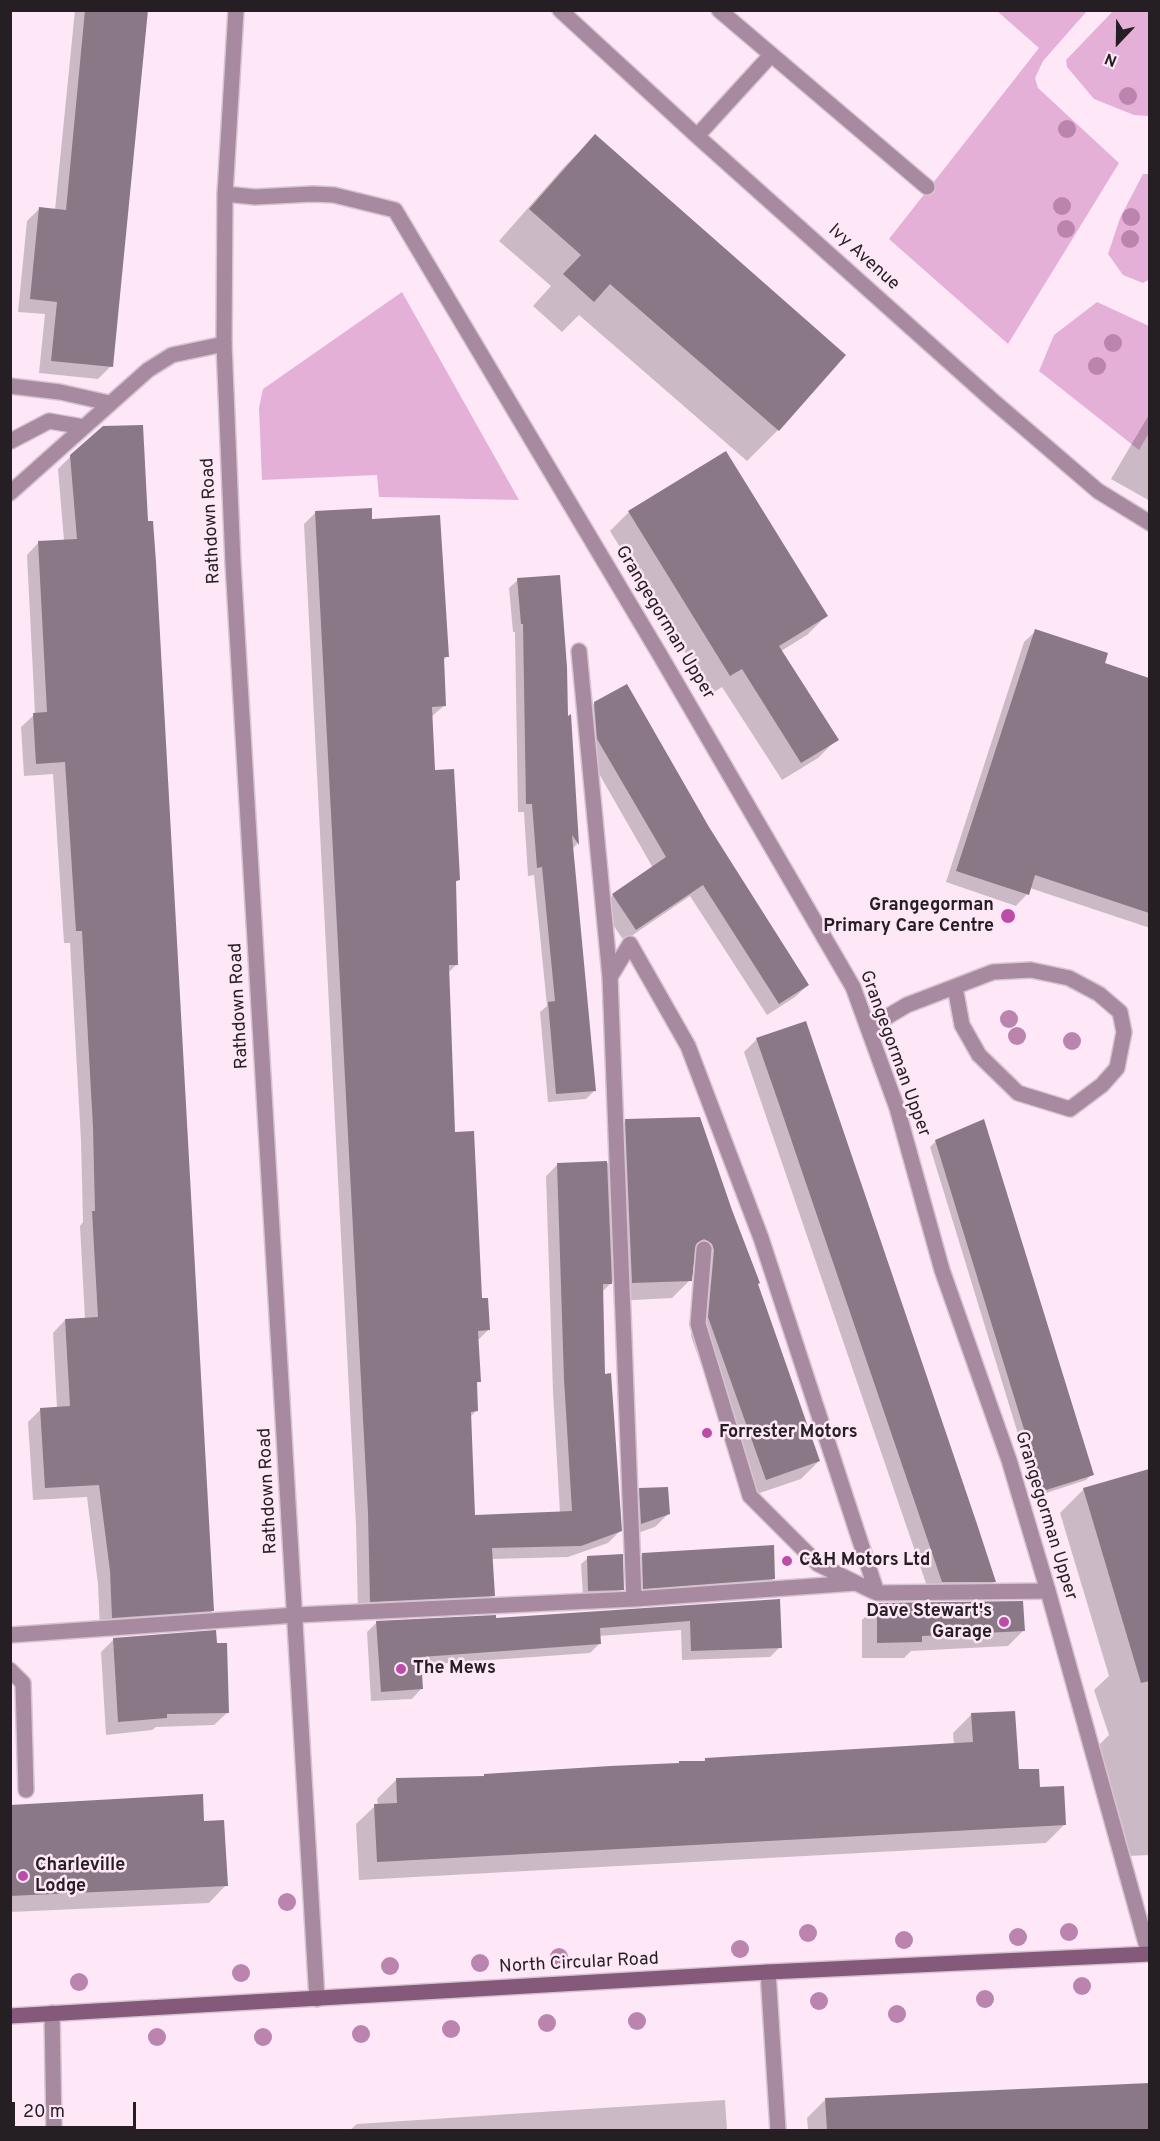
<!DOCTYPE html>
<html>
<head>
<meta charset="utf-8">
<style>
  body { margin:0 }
  #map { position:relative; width:1160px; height:2141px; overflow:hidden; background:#fee8f8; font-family:Overpass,sans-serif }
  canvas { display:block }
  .frame { position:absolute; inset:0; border:12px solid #251e23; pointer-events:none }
  .north { position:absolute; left:1088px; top:12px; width:60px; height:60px; -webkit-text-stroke:4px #fee8f8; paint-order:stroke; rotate:202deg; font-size:16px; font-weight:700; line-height:24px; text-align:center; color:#251e23 }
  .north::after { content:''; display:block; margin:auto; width:21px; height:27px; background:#251e23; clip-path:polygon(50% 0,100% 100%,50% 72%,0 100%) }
  .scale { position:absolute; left:12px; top:2102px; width:124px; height:27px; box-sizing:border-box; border:3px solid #251e23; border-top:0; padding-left:8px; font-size:18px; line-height:21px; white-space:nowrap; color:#251e23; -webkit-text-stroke:4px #fee8f8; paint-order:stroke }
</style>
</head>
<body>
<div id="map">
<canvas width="1160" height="2141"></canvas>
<div class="frame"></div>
<div class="north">N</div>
<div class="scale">20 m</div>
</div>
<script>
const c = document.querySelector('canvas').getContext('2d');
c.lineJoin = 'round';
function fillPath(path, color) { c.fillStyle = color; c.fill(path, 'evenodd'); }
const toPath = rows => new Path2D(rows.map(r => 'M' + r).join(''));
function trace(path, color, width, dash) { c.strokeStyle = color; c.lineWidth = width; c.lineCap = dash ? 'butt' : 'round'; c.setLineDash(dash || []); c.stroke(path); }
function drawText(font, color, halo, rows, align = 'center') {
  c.font = font + ' Overpass,sans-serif'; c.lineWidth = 5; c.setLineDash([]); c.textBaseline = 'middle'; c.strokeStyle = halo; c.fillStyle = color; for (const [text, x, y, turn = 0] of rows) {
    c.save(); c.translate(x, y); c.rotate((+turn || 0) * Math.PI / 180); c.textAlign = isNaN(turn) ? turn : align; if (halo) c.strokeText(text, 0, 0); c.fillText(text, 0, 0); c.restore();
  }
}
fillPath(toPath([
  [1114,10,1149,12,1149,116,1134,115,1094,99,1067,67,1066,60],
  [997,11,1087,11,1043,61,1035,78,1038,88,1119,163,1008,344,889,239,1039,48],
  [1143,174,1149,174,1150,279,1143,283,1123,275,1108,254,1120,218],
  [402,292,519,500,379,497,377,475,262,480,259,408,263,389],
  [1097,302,1149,326,1149,433,1139,450,1039,371,1054,335]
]), '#e5b0d7');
fillPath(toPath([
  [75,10,146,10,111,366,98,379,39,373,45,314,18,312,27,221,40,208,55,210],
  [595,136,778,430,747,461,579,315,562,332,533,306,551,286,499,241,564,167],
  [1150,413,1150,501,1111,479],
  [725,453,826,616,807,635,781,651,837,739,818,758,782,780,722,687,711,694,610,531,629,512],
  [71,456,213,1610,200,1623,100,1630,98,1584,87,1497,33,1500,28,1422,40,1410,57,1409,53,1333,65,1320,85,1319,80,1226,83,1222,81,1141,70,943,64,943,53,774,24,776,21,727,35,714,27,555,39,542,64,541,58,469],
  [316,512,371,520,448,656,442,661,445,705,431,717,434,771,458,880,454,884,457,964,448,973,453,1134,481,1299,488,1330,477,1341,479,1381,475,1385,476,1411,470,1417,474,1517,560,1513,553,1392,546,1176,558,1164,609,1163,608,1138,626,1120,757,1285,819,1461,801,1479,748,1497,691,1336,696,1269,692,1261,690,1280,672,1298,614,1301,613,1281,601,1293,604,1375,620,1531,608,1543,568,1557,491,1559,493,1595,481,1607,358,1613,356,1526,304,524],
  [518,580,567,718,570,717,577,844,572,849,595,1090,586,1099,548,1102,540,1012,547,1006,534,875,528,876,524,812,518,812,515,632,513,632,509,588],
  [1036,631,1103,664,1150,679,1150,928,1030,888,1027,894,1016,906,946,882,1024,642],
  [595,703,707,828,808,985,795,997,767,1015,690,896,624,941,601,907,613,895,653,868,586,751,582,715],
  [757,1039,995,1581,982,1594,930,1595,744,1052],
  [936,1141,1092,1474,1086,1480,1037,1496,930,1147],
  [1143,1472,1150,1492,1150,1855,1128,1856,1093,1751,1109,1735,1094,1690,1109,1676,1060,1513,1084,1489],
  [640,1490,668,1514,655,1527,629,1536,627,1503],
  [643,1554,774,1578,761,1591,631,1601,630,1567],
  [588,1558,622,1589,616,1595,583,1597,581,1564],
  [779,1600,780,1647,770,1657,682,1660,681,1630,599,1636,600,1643,590,1653,420,1665,421,1689,412,1699,371,1701,367,1632,377,1622,494,1619],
  [878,1604,1024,1630,1008,1646,911,1651,904,1658,862,1658,862,1620],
  [114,1639,227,1713,214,1725,156,1727,152,1730,106,1735,101,1652],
  [972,1714,1017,1771,1039,1789,1065,1824,1046,1843,359,1880,356,1824,375,1806,378,1805,377,1799,396,1780,482,1778,484,1776,703,1762,706,1759,954,1745,953,1733],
  [10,1806,203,1823,226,1885,209,1903,10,1912],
  [1150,2085,1150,2130,808,2130,807,2118,826,2099],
  [725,2100,727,2130,350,2130,357,2124]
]), '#0003');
fillPath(toPath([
  [85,10,148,10,113,367,51,361,57,302,30,299,39,207,66,210],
  [595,134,846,355,779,431,610,284,594,302,563,274,581,255,529,209],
  [143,425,148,521,153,521,156,562,214,1611,112,1618,110,1571,99,1485,45,1488,40,1408,70,1406,65,1319,98,1317,92,1211,95,1211,93,1127,82,931,76,931,65,762,36,764,33,713,47,712,38,541,77,539,70,455,103,426],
  [726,451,828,616,779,646,839,740,801,763,742,669,730,676,628,511],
  [372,508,372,519,440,515,449,657,444,657,446,706,432,707,435,770,454,769,457,822,460,880,456,881,458,965,449,965,455,1132,474,1131,482,1298,488,1298,490,1330,478,1331,481,1382,477,1382,478,1411,471,1412,475,1515,572,1511,564,1379,557,1163,607,1161,612,1284,603,1284,605,1374,611,1373,622,1531,581,1546,492,1548,495,1596,370,1602,368,1513,315,511],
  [560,575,567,667,568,716,571,714,579,845,572,835,596,1091,556,1094,548,1002,555,1001,542,867,537,868,532,804,526,804,523,624,521,624,517,578],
  [1035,629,1108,653,1105,663,1149,678,1149,913,1035,875,1029,895,956,871],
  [627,684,709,827,809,985,779,1004,703,885,636,930,612,894,666,857,597,739,594,702],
  [806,1021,977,1524,996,1582,942,1582,779,1104,756,1038],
  [700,1117,732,1210,760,1283,758,1284,820,1461,766,1480,708,1317,714,1250,712,1244,704,1239,696,1244,692,1281,632,1283,625,1119],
  [984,1119,1094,1475,1043,1491,935,1140],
  [1149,1469,1149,1681,1141,1683,1083,1488],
  [668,1487,670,1514,641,1524,639,1488],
  [774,1545,775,1579,643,1589,642,1553],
  [623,1554,624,1590,588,1591,587,1556],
  [780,1599,782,1648,691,1651,690,1621,600,1628,601,1644,421,1657,423,1689,381,1692,376,1621,496,1615,496,1618],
  [1023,1601,1025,1631,922,1636,922,1642,877,1643,877,1603],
  [216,1630,217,1643,227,1643,229,1713,167,1714,167,1718,118,1722,113,1638],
  [1015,1711,1019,1769,1039,1769,1040,1787,1064,1786,1066,1825,377,1862,374,1804,397,1803,396,1778,484,1776,484,1774,610,1766,679,1763,679,1761,705,1761,705,1758,973,1742,971,1713],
  [203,1794,204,1821,224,1820,228,1886,10,1896,10,1805],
  [1149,2083,1149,2130,827,2130,825,2098]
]), '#8b7886');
const service = toPath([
  [560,10,697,136,992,400,1098,491,1150,523],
  [719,10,927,187],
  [697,136,771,55],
  [10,386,60,392,109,403],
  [11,441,49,421,84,427],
  [10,493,148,370,172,355,224,344],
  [579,651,610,977,634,1599],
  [610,977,630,944,688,1046,761,1238,877,1593],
  [868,1028,907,1005,993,972,1031,970,1069,978,1099,994,1120,1012,1124,1032,1117,1068,1102,1085,1070,1109,1018,1093,979,1055,962,1025,955,987],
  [704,1249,698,1324,750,1496,818,1564,856,1583],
  [10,1635,296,1615,634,1599,856,1583,877,1593,1048,1591],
  [10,1670,23,1683,26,1790]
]);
const minor = toPath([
  [236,10,225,194,224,344,233,563,317,1999],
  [225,194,255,197,313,194,334,195,395,210,660,655,853,987,897,1108,942,1270,1009,1460,1048,1591,1149,1954],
  [52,2013,54,2130]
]);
const tertiary = toPath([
  [768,1972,778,2130]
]);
const secondary = toPath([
  [10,2016,768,1972,1150,1954]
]);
trace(service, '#d7c4d2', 18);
trace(minor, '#d7c4d2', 18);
trace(tertiary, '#d7c4d2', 18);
trace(secondary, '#d7c4d2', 18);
trace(service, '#a88aa0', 15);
trace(minor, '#a88aa0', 15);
trace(tertiary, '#a88aa0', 15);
trace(secondary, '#84597a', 15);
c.fillStyle = '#ba84af';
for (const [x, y] of [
  [1128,96],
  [1067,129],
  [1062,206],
  [1131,217],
  [1066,229],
  [1130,239],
  [1113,343],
  [1097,366],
  [1009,1019],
  [1017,1036],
  [1072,1041],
  [287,1902],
  [1069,1932],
  [808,1933],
  [1018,1937],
  [904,1940],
  [740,1949],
  [559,1957],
  [480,1963],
  [390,1966],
  [241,1973],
  [79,1982],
  [1082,1986],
  [985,1999],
  [819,2001],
  [897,2014],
  [637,2021],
  [547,2023],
  [451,2029],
  [361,2034],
  [157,2037],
  [263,2037]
]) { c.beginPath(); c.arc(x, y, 9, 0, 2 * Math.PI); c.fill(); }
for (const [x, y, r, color] of [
  [1008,916,8,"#bd4ca8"],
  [707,1433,6,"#bd4ca8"],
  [787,1561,6,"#bd4ca8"],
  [1004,1622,6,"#bd4ca8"],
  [401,1669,6,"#bd4ca8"],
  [23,1876,6,"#bd4ca8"]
]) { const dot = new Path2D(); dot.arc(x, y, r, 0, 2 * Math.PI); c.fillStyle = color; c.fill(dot); trace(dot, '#fee8f8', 2); }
drawText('18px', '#251e23', '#fee8f8', [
  ["Ivy Avenue",863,258,42],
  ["Rathdown Road",212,521,-93],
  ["Grangegorman Upper",664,623,59],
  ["Rathdown Road",240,1006,-93],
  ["Grangegorman Upper",894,1054,70],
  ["Rathdown Road",269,1491,-93],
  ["Grangegorman Upper",1045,1516,73],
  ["North Circular Road",579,1964,-3]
]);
drawText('bold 18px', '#251e23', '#fee8f8', [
  ["Grangegorman",994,906,"right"],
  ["Primary Care Centre",994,927,"right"],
  ["Forrester Motors",719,1433],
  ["C&H Motors Ltd",799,1561],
  ["Dave Stewart's",992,1612,"right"],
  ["Garage",992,1633,"right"],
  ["The Mews",413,1669],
  ["Charleville",35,1866],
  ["Lodge",35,1887]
], 'left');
</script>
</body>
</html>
